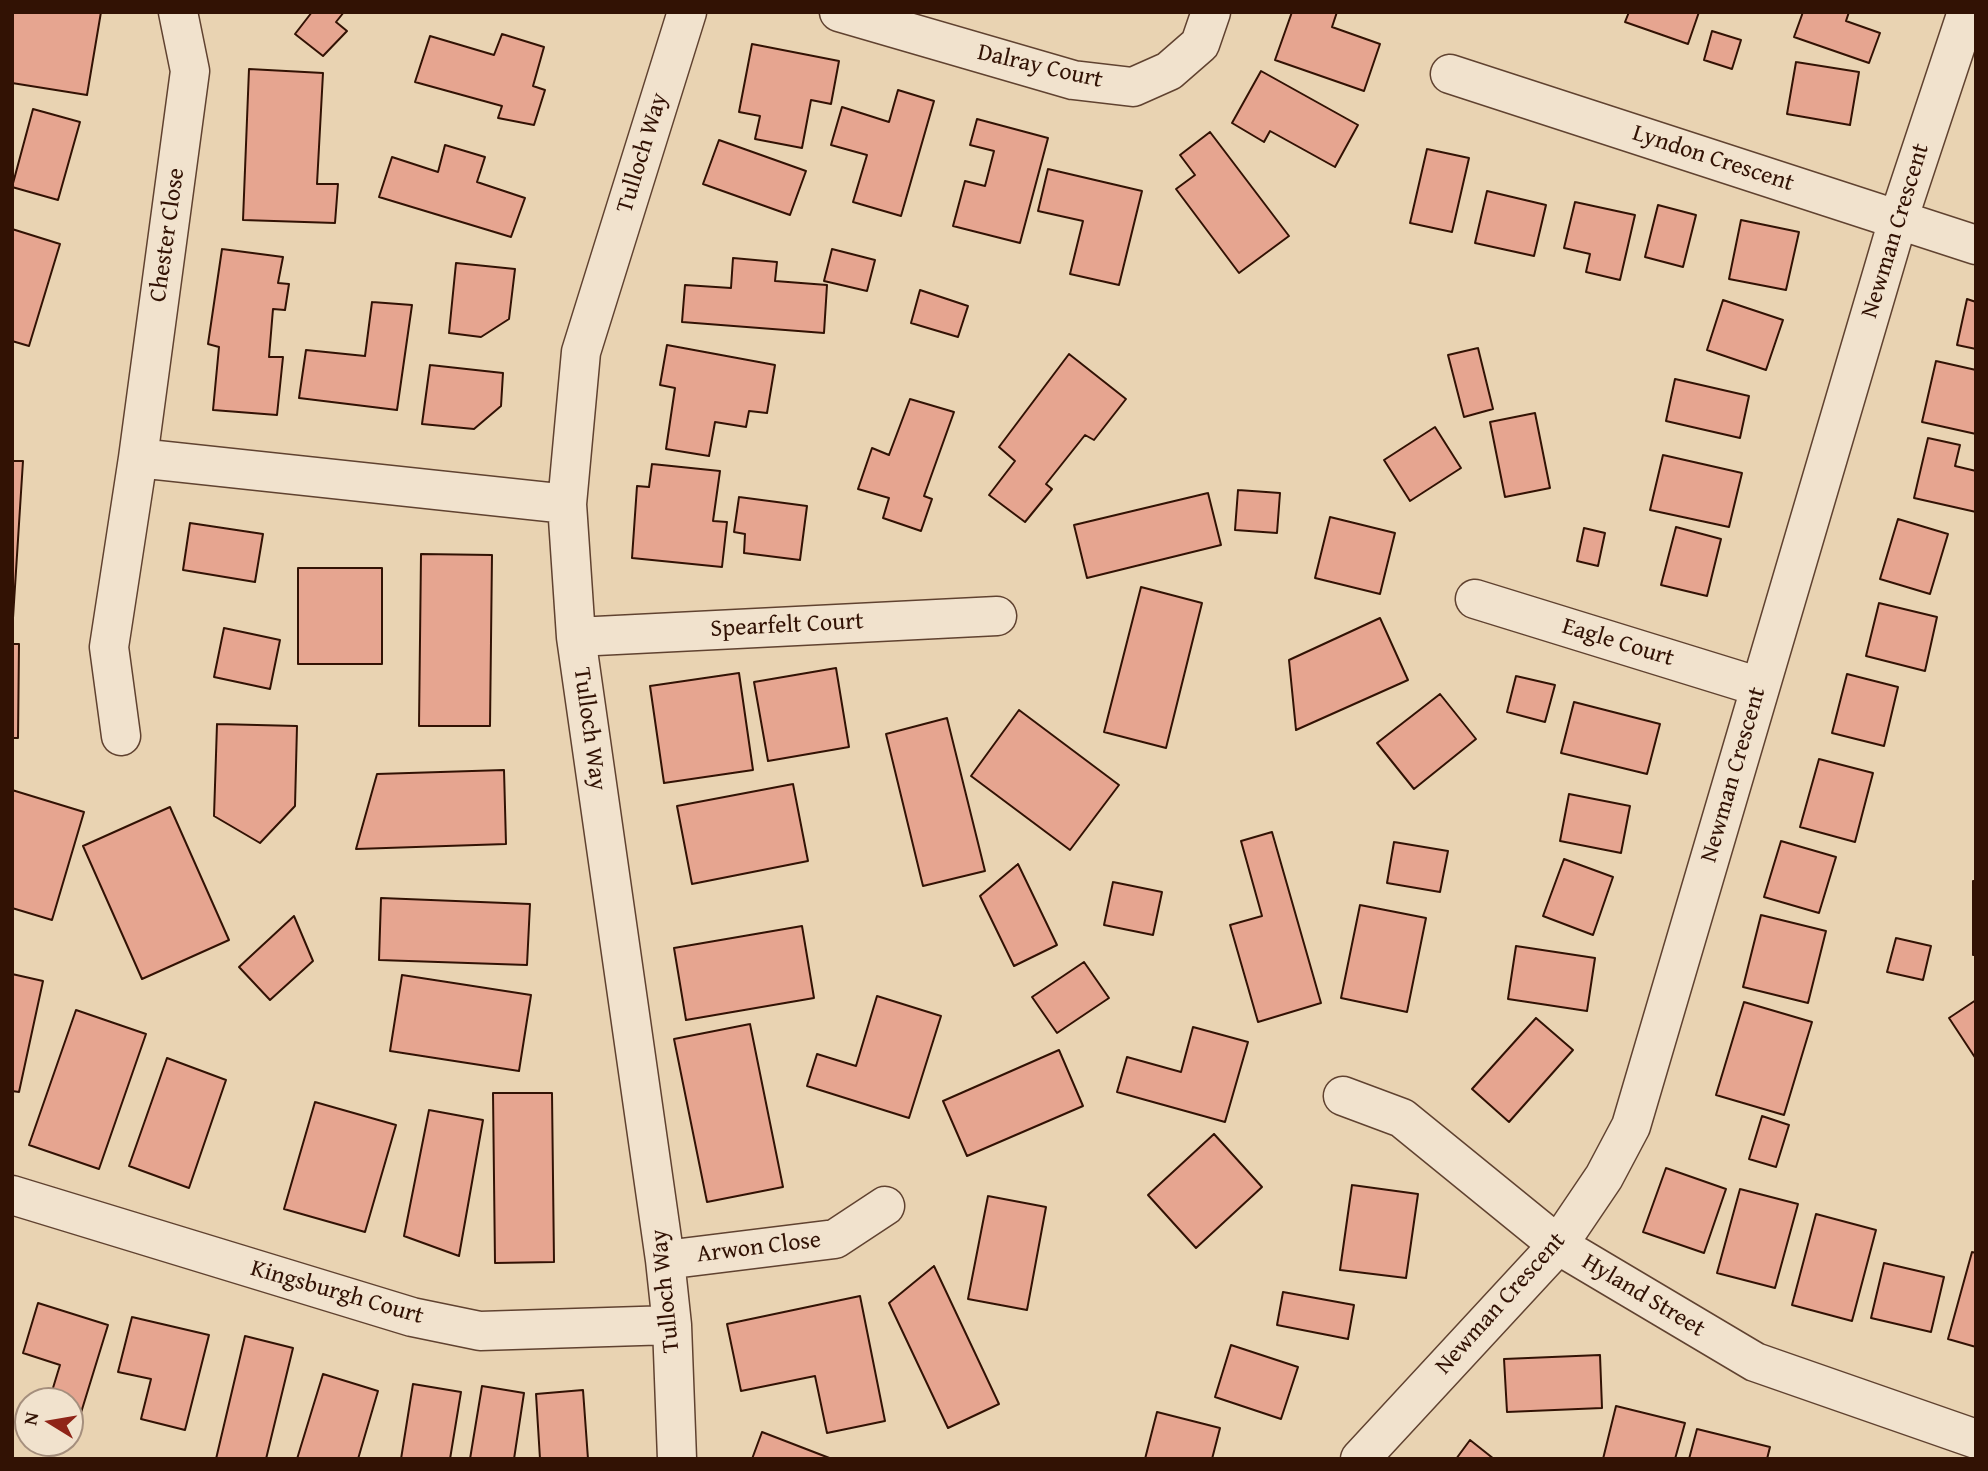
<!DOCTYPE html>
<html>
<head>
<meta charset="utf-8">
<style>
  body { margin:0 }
  #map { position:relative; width:1988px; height:1471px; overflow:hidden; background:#e9d3b2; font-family:"Gentium Book Plus",serif }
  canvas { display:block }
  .frame { position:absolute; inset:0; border:14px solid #321204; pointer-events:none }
  .north { position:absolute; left:14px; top:1387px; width:70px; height:70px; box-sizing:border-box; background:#f1e2cd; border:2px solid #a58f7d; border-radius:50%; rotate:281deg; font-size:19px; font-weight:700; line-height:28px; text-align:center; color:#321204 }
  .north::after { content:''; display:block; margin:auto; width:24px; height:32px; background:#8f2418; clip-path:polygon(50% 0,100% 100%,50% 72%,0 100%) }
</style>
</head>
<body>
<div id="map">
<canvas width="1988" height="1471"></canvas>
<div class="frame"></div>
<div class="north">N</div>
</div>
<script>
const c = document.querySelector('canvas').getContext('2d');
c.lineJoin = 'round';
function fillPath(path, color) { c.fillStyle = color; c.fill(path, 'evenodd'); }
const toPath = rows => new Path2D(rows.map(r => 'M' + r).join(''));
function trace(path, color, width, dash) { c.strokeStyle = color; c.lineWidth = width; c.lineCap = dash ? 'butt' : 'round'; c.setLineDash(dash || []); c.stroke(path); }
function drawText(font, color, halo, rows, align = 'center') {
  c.font = font + ' "Gentium Book Plus",serif'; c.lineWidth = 5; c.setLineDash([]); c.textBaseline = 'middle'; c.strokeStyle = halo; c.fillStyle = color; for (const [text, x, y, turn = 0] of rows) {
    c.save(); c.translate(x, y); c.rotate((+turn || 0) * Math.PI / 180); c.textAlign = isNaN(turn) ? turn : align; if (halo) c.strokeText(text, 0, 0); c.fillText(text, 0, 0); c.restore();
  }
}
const building = toPath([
  [12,12,101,12,87,95,12,83,12,12],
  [312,12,344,12,336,22,347,31,323,56,295,34,312,12],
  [1292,12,1337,12,1332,27,1380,44,1364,91,1275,60,1292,12],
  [1629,12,1699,12,1688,44,1625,22,1629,12],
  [1803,12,1849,12,1846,21,1880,33,1869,63,1794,37,1803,12],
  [1712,31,1741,40,1732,69,1704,60,1712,31],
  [502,34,544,47,533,86,545,90,534,125,498,118,502,106,415,82,430,36,494,55,502,34],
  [752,44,839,61,831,104,811,100,802,148,755,139,760,116,739,112,752,44],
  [1796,62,1859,72,1850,125,1787,114,1796,62],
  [249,69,323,73,317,184,338,184,335,223,243,220,249,69],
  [1261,71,1358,125,1335,167,1270,131,1264,142,1232,123,1261,71],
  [898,90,934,101,901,216,853,202,867,155,831,145,842,107,889,122,898,90],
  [33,109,80,122,58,200,12,187,33,109],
  [977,119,1048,138,1020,243,953,226,965,181,985,186,994,151,970,145,977,119],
  [1210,132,1289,236,1239,273,1176,189,1195,175,1180,155,1210,132],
  [719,140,806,171,790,215,703,184,719,140],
  [445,145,485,157,477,182,525,198,511,237,379,197,392,157,438,172,445,145],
  [1427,149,1469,158,1452,232,1410,223,1427,149],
  [1048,169,1142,191,1119,285,1070,274,1083,221,1038,211,1048,169],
  [1487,191,1546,205,1534,256,1475,243,1487,191],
  [1575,202,1635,215,1620,280,1586,272,1590,254,1564,248,1575,202],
  [1658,205,1696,215,1683,267,1645,257,1658,205],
  [1741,220,1799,232,1786,290,1729,279,1741,220],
  [12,229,60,244,29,346,12,341,12,229],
  [222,249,283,257,278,283,289,284,285,310,273,309,269,357,283,357,277,415,213,410,219,347,208,344,222,249],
  [832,249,875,260,867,291,824,281,832,249],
  [733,258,777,262,775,281,827,285,824,333,682,322,685,285,731,288,733,258],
  [456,263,515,269,509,319,481,337,449,333,456,263],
  [920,290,968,306,958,337,911,323,920,290],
  [1967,299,1976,302,1976,349,1957,345,1967,299],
  [1723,300,1783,320,1766,370,1707,350,1723,300],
  [372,302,412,305,397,410,299,398,306,350,365,356,372,302],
  [667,345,775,365,767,413,749,411,746,427,715,422,709,456,666,449,675,388,660,385,667,345],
  [1478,348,1493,409,1464,417,1448,355,1478,348],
  [1069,354,1126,399,1094,440,1085,435,1046,484,1052,489,1025,522,989,495,1015,461,999,447,1069,354],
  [1936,361,1976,370,1976,434,1922,422,1936,361],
  [430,365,503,373,501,406,474,429,422,424,430,365],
  [1675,379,1749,396,1740,438,1666,421,1675,379],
  [910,399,954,412,924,496,932,499,921,531,883,518,889,498,858,489,872,448,889,455,910,399],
  [1535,413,1550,488,1505,497,1490,422,1535,413],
  [1435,427,1461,468,1410,501,1384,460,1435,427],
  [1928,438,1960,445,1955,466,1976,471,1976,512,1914,498,1928,438],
  [1663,455,1742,473,1729,527,1650,510,1663,455],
  [12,461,23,461,13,618,12,618,12,461],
  [652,464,720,471,713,521,727,522,722,567,632,558,637,486,649,487,652,464],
  [1238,490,1280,493,1277,533,1235,530,1238,490],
  [1208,493,1221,545,1087,578,1074,525,1208,493],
  [739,497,807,506,800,560,744,553,745,534,734,532,739,497],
  [1330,517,1395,533,1380,594,1315,578,1330,517],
  [1898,519,1948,534,1930,594,1880,579,1898,519],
  [190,523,263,534,255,582,183,570,190,523],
  [1676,527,1721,539,1707,596,1661,585,1676,527],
  [1584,528,1605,533,1598,566,1577,561,1584,528],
  [421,554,492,555,490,726,419,726,421,554],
  [298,568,382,568,382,664,298,664,298,568],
  [1141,587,1202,603,1166,748,1104,732,1141,587],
  [1879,603,1937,617,1925,671,1866,656,1879,603],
  [1380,618,1408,680,1296,730,1289,660,1380,618],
  [224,628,280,640,270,689,214,677,224,628],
  [12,644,19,644,18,738,12,738,12,644],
  [836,668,849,747,768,761,754,682,836,668],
  [739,673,753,770,664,783,650,686,739,673],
  [1847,674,1898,687,1884,746,1832,733,1847,674],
  [1516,676,1555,685,1545,722,1507,712,1516,676],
  [1440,694,1476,739,1414,789,1377,743,1440,694],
  [1574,702,1660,724,1647,774,1561,753,1574,702],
  [1019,710,1119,785,1070,850,971,776,1019,710],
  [947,718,985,871,923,886,886,734,947,718],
  [217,724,297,726,295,806,260,843,214,816,217,724],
  [1819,759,1873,773,1855,842,1800,827,1819,759],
  [504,770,506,844,356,849,377,774,504,770],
  [793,784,808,861,692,884,677,806,793,784],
  [12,790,84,812,52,920,12,908,12,790],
  [1569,794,1630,806,1621,853,1560,841,1569,794],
  [170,807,229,940,142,979,83,846,170,807],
  [1272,832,1321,1003,1258,1022,1230,925,1262,916,1241,841,1272,832],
  [1781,841,1836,857,1819,913,1764,897,1781,841],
  [1394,842,1448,851,1440,892,1387,883,1394,842],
  [1564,859,1613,877,1593,935,1543,916,1564,859],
  [1018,864,1057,945,1014,966,980,896,1018,864],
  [1973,881,1976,881,1976,955,1973,955,1973,881],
  [1113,882,1162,892,1153,935,1104,925,1113,882],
  [381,898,530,904,527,965,379,960,381,898],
  [1360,905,1426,918,1407,1012,1341,998,1360,905],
  [1761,915,1826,931,1808,1003,1743,987,1761,915],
  [294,916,313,961,270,1000,239,967,294,916],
  [802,926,814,998,686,1020,674,948,802,926],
  [1896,938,1931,946,1923,980,1887,972,1896,938],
  [1516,946,1595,958,1587,1011,1508,999,1516,946],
  [1084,962,1109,998,1057,1033,1032,997,1084,962],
  [12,974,43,981,19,1092,12,1091,12,974],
  [402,975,531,995,519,1071,390,1051,402,975],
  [877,996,941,1016,909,1118,807,1086,817,1054,856,1066,877,996],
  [1976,1000,1976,1059,1949,1018,1976,1000],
  [1744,1002,1812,1022,1784,1115,1716,1095,1744,1002],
  [76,1010,146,1034,99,1169,29,1145,76,1010],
  [1536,1018,1573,1050,1509,1122,1472,1089,1536,1018],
  [750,1024,783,1187,707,1202,674,1039,750,1024],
  [1193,1027,1248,1042,1225,1122,1117,1092,1127,1057,1181,1072,1193,1027],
  [1059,1050,1083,1106,967,1156,943,1101,1059,1050],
  [167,1058,226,1080,189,1188,129,1166,167,1058],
  [493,1093,552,1093,554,1262,495,1263,493,1093],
  [315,1102,396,1125,365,1232,284,1209,315,1102],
  [429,1110,483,1120,459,1256,404,1236,429,1110],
  [1762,1116,1789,1125,1776,1167,1749,1159,1762,1116],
  [1214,1134,1262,1187,1196,1248,1148,1195,1214,1134],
  [1666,1168,1726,1189,1704,1253,1643,1232,1666,1168],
  [1352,1185,1418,1194,1406,1278,1340,1270,1352,1185],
  [1740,1189,1798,1204,1775,1288,1717,1273,1740,1189],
  [988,1196,1046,1207,1027,1310,968,1299,988,1196],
  [1816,1214,1876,1230,1852,1321,1792,1305,1816,1214],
  [1972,1252,1976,1253,1976,1347,1948,1339,1972,1252],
  [1884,1263,1944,1277,1931,1332,1871,1318,1884,1263],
  [934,1266,999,1404,948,1428,889,1303,934,1266],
  [1283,1292,1354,1305,1348,1339,1277,1325,1283,1292],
  [860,1296,885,1421,827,1433,815,1376,741,1391,727,1324,860,1296],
  [38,1303,108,1325,76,1429,70,1427,70,1401,49,1401,60,1365,23,1353,38,1303],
  [132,1317,209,1335,185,1430,141,1419,151,1379,118,1372,132,1317],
  [245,1336,293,1348,266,1459,216,1459,245,1336],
  [1231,1345,1298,1367,1281,1419,1215,1397,1231,1345],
  [1600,1355,1602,1408,1507,1412,1504,1359,1600,1355],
  [323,1374,378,1391,358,1459,297,1459,323,1374],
  [413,1384,461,1392,450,1459,401,1459,413,1384],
  [482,1386,524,1393,514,1459,470,1459,482,1386],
  [583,1390,588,1459,540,1459,536,1394,583,1390],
  [1616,1406,1685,1423,1675,1459,1603,1459,1616,1406],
  [1157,1412,1220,1428,1212,1459,1145,1459,1157,1412],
  [1697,1429,1770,1447,1767,1459,1689,1459,1697,1429],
  [762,1432,832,1459,752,1459,762,1432],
  [1470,1440,1494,1459,1456,1459,1470,1440]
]);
fillPath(building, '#e6a590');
trace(building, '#321204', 2);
const minor = toPath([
  [839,12,1073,80,1133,87,1169,71,1200,44,1211,12],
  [1450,74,1976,245],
  [138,458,567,504],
  [1475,599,1760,687],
  [576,637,997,616],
  [121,736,109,647,138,458,190,71,178,12],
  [1343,1096,1402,1118,1558,1245,1755,1362,1976,1439],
  [12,1195,412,1317,480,1331,672,1325],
  [665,1260,835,1239,885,1206],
  [677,1459,672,1325,665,1260,576,637,567,504,581,352,687,12],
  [1360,1459,1558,1245,1604,1177,1631,1126,1898,220,1967,12]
]);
trace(minor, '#604230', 41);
trace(minor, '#f1e2cd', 38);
drawText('24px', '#321204', '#f1e2cd', [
  ["Dalray Court",1040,67,13],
  ["Tulloch Way",643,153,-73],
  ["Lyndon Crescent",1713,159,18],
  ["Newman Crescent",1896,231,-73],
  ["Chester Close",168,235,-82],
  ["Spearfelt Court",787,626,-3],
  ["Eagle Court",1618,643,17],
  ["Tulloch Way",589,729,82],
  ["Newman Crescent",1734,775,-74],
  ["Arwon Close",759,1248,-7],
  ["Tulloch Way",666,1291,-96],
  ["Kingsburgh Court",337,1293,16],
  ["Hyland Street",1643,1296,31],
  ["Newman Crescent",1501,1304,-48]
]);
</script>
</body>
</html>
